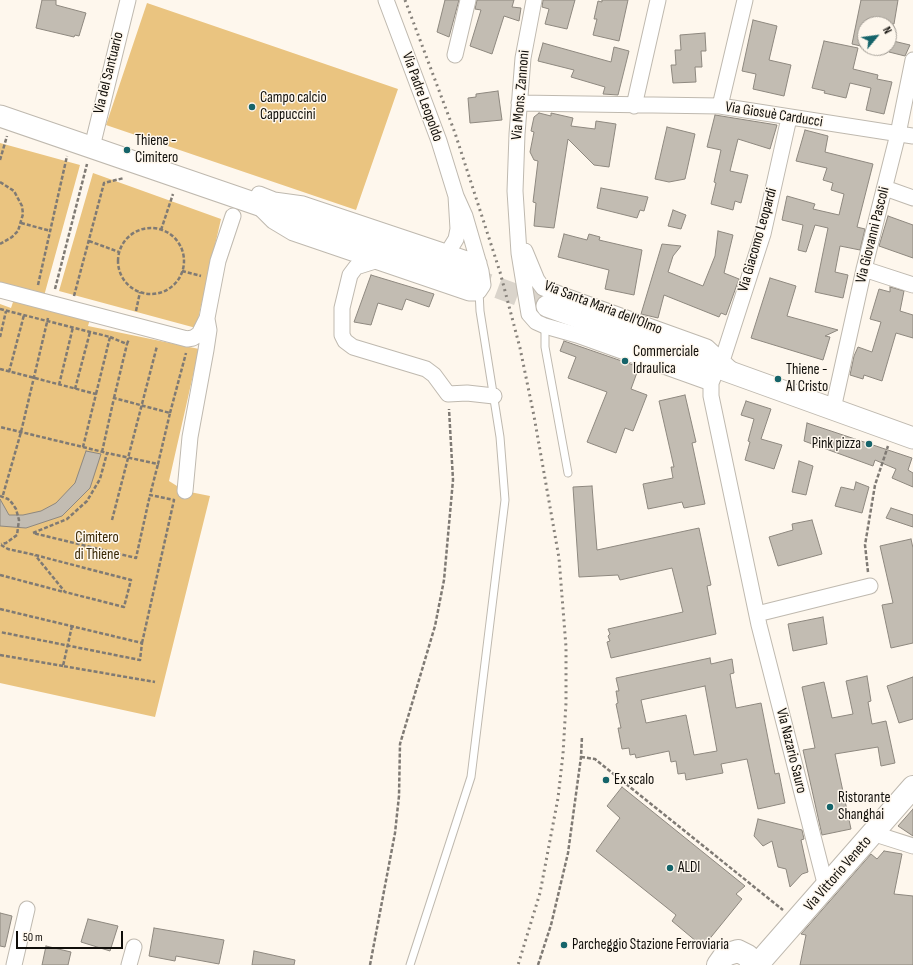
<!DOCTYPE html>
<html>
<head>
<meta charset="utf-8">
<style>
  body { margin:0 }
  #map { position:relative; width:913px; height:965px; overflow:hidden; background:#fef7ed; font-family:"Sofia Sans Condensed",sans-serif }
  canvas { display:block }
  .north { position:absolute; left:857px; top:16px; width:40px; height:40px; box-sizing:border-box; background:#fef7ed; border:1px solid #9f9a92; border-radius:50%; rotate:61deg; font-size:11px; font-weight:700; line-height:16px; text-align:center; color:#100e0a }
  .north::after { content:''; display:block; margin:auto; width:14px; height:18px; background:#15646a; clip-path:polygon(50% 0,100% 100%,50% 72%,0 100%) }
  .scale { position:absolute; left:16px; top:931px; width:107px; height:18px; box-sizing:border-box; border:2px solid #100e0a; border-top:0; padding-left:5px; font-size:12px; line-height:14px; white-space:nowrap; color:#100e0a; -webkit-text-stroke:3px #fef7ed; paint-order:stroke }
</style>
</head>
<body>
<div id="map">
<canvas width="913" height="965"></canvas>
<div class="north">N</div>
<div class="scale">50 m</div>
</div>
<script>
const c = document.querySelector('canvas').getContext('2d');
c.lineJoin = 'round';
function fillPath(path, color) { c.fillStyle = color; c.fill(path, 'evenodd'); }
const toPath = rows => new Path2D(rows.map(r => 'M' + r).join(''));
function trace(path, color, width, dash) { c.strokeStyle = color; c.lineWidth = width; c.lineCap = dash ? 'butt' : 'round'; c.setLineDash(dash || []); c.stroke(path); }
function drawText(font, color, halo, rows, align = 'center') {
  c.font = font + ' "Sofia Sans Condensed",sans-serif'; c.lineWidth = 3; c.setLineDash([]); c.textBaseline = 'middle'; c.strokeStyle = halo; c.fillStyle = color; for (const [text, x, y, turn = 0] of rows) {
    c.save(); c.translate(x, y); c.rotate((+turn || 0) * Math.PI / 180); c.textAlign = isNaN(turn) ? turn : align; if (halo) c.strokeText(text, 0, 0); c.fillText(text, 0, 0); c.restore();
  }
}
fillPath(toPath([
  [147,3,398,89,356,210,106,125],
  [0,143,80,165,44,296,0,284],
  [93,173,221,219,196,328,59,291],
  [15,296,91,315,88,326,199,349,169,481,185,491,210,496,155,717,0,683,0,304,11,308]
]), '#eac480');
const building = toPath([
  [42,0,56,0,56,5,86,13,79,36,75,35,74,37,36,28,42,0],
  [445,0,459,0,449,37,437,32,445,0],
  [477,0,514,0,512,7,521,8,519,21,504,16,492,54,470,46,481,10,475,9,477,0],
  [543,0,575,0,567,29,545,24,549,9,542,7,543,0],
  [602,0,628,0,619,41,593,35,597,19,594,19,598,1,602,2,602,0],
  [861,0,898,0,894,24,865,24,865,47,852,44,861,0],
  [753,20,777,26,769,60,791,65,784,96,753,89,756,74,742,71,753,20],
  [705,33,706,51,701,51,702,67,695,67,696,82,673,83,671,65,676,65,675,50,681,50,680,35,705,33],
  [889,40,910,45,905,56,889,52,889,40],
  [824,41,858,48,853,69,878,75,877,79,892,82,884,114,866,110,871,88,850,83,846,98,824,93,825,91,812,88,824,41],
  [543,43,611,62,614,47,629,51,618,95,603,94,605,87,571,77,574,70,538,61,543,43],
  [498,91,502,120,470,123,468,98,476,97,476,94,498,91],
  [539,113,551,116,551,113,573,118,571,126,595,129,596,121,616,124,609,167,594,165,568,139,554,228,534,226,536,203,533,202,538,161,534,160,530,152,534,132,531,131,534,117,539,113],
  [715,115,777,125,770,149,738,139,730,171,748,175,741,203,735,201,733,210,711,204,716,183,714,182,721,150,707,147,715,115],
  [667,127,695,134,685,179,669,182,655,179,667,127],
  [805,130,828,136,825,152,873,164,857,227,865,229,860,250,840,246,835,272,848,275,843,298,815,292,828,228,815,225,806,252,798,250,803,225,782,220,787,196,815,204,813,209,839,215,844,194,831,190,833,183,823,180,827,168,796,161,805,130],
  [601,188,648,197,644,211,640,210,637,218,597,208,601,188],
  [673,210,686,215,681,229,668,226,673,210],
  [888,216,913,225,913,258,879,246,888,216],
  [718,231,733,235,724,273,739,279,726,315,721,313,719,317,664,295,658,318,641,314,662,244,681,246,673,256,668,272,703,286,715,256,718,231],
  [564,234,587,240,589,234,600,237,599,240,642,250,634,295,605,289,609,270,558,257,564,234],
  [371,275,434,294,429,307,406,299,402,310,378,303,371,325,354,322,371,275],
  [770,278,796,286,787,316,838,330,825,336,830,337,823,360,751,338,770,278],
  [890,287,904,291,900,311,913,315,913,338,896,333,882,381,864,375,863,379,850,375,854,356,858,347,872,352,881,322,870,319,879,289,890,292,890,287],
  [564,341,639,367,631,389,647,395,633,431,625,428,616,453,587,442,607,392,568,378,576,357,560,351,564,341],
  [685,395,696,442,692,443,705,504,684,508,682,502,648,509,643,484,673,478,671,467,674,467,659,401,685,395],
  [746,401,771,409,761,439,782,445,774,469,745,460,750,442,748,441,754,419,741,415,746,401],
  [807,423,912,458,908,470,913,473,913,487,892,478,896,469,875,460,873,466,804,441,807,423],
  [86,451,101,454,90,488,62,516,26,528,0,526,0,499,9,515,23,515,41,511,56,503,75,483,86,451],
  [799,461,813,466,806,495,792,492,799,461],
  [856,482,869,487,862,513,835,506,841,487,854,490,856,482],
  [592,486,597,550,699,528,711,585,707,586,716,634,611,658,607,642,610,641,608,636,610,634,608,629,683,612,672,568,620,580,618,575,579,577,573,487,592,486],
  [891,508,913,515,913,527,886,518,891,508],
  [812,520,822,554,778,566,769,537,793,530,792,524,812,520],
  [911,539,913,548,913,643,891,648,882,605,893,603,880,546,911,539],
  [823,617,827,644,793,651,788,624,823,617],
  [710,658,711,664,732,659,734,673,730,674,736,708,761,703,775,774,779,773,785,803,758,809,747,759,721,764,723,773,686,780,685,773,678,774,676,761,671,762,669,751,636,758,635,754,630,755,629,748,622,749,618,728,621,728,616,704,618,703,616,691,619,691,616,678,710,658],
  [705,686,717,751,694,755,686,715,646,723,641,700,705,686],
  [867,676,871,701,868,702,872,724,886,721,895,763,881,766,878,747,835,754,851,829,822,835,803,750,815,748,802,687,824,682,832,718,853,714,846,681,867,676],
  [913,677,913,719,899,723,887,686,913,677],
  [622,787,745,886,736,894,742,899,703,947,672,921,676,915,596,851,620,818,607,806,622,787],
  [913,809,913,836,898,826,913,809],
  [758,819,802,830,804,839,801,840,808,872,802,874,790,887,786,869,778,867,772,841,763,846,754,836,758,819],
  [884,851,902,854,894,894,913,896,913,965,800,965,806,935,801,934,871,854,877,859,884,851],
  [0,913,12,916,5,947,0,946,0,913],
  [88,919,118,926,110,951,81,942,88,919],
  [154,928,224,940,219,964,176,956,175,961,149,956,154,928],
  [46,946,71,952,68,965,42,965,46,946],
  [254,951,295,960,294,965,252,965,254,951]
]);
fillPath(building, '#c2bcb2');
trace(building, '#8e887f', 1);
trace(toPath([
  [469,277,547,306]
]), '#dad4cb', 21, [21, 10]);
const service = toPath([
  [545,326,545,347,568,473],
  [410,965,471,777,505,500,500,437,480,311,479,291]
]);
const minor = toPath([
  [386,0,439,141,456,196,458,229,456,239,448,252],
  [534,0,523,58,517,134,515,191,519,253,529,314,536,322,545,326,577,335,711,383],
  [455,55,468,0],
  [519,103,720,106,913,136],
  [634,106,658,0],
  [720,106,745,0],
  [92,147,128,0],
  [885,188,913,198],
  [259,194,274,200,303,204,479,263],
  [258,206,273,221,293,233,469,293,474,293,479,291,483,285,481,271,465,216,456,196],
  [525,251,537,280,543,288,707,347,732,370],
  [375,261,356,267,350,275,342,308,342,335,345,341,353,347,426,369,434,375,448,394,467,393,494,396],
  [864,269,913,285],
  [0,290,187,339,193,338,199,334,207,318,218,261,233,216],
  [722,361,763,234,789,118],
  [717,368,711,383,711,396,759,625,826,887],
  [833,409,864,269,898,134,913,60],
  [185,491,190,437,206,350,209,330,207,319],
  [757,614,870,586],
  [872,833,913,846],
  [14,965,27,909],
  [129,965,134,947]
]);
const secondary = toPath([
  [0,116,469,277],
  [547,306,913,438]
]);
const primary = toPath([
  [718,965,725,955,738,951,748,956,752,965],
  [757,965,913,787]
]);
trace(service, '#bfb9af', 9);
trace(minor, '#bfb9af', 17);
trace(secondary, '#bfb9af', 23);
trace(primary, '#bfb9af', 24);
trace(toPath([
  [0,160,7,136],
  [0,182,14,191,22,206,23,214,18,231,12,237,0,244],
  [21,223,51,231],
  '118 261a33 33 0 1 1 66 0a33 33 0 1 1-66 0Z',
  [161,230,173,194],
  [89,241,119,252],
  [182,271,201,276],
  [38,285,67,156],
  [55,289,87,164],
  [74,296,104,183,124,178],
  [0,309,110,337,96,394],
  [136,311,140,292],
  [0,337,6,311],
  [110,337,127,344,129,339],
  [0,369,96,394,83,447,0,427],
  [9,372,24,315],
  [59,385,73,327],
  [75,389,90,332],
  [114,398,127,344],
  [170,413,186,353],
  [83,447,107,453],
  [102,452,114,398,170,413,158,464,107,453,100,479,87,501,67,519,33,533,136,558,150,495],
  [3,495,21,432,48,318],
  [0,496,8,499,12,503,16,509,19,520,17,535,6,543,1,544],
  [112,520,157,346],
  [1,545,8,549,35,555,131,580,124,607,65,592,35,555],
  [868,572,865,545,875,485,888,446],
  [0,575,64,592],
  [0,609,142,643,140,660,0,632],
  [72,626,63,666,155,682],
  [142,643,174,500,150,495,158,464],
  [0,655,63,666],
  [581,757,595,759,783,910],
  [370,965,395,833,399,796,400,744,435,626,444,580,453,480,449,409],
  [538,965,551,925,568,853,581,757,582,736]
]), '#7f7a74', 2.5, [4, 2]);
trace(service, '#fff', 7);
trace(minor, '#fff', 15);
trace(secondary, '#fff', 21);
trace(primary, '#fff', 22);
trace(toPath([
  [405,0,455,133,500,272,520,348,534,416,559,558,566,647,566,703,563,754,558,798,540,893,518,965]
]), '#87827b', 3, [2, 4]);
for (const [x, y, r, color] of [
  [252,107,4,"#15646a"],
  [127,150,4,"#15646a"],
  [625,361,4,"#15646a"],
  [778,379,4,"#15646a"],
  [869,444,4,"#15646a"],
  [606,780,4,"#15646a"],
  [830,807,4,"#15646a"],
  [670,868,4,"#15646a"],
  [564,945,4,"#15646a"]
]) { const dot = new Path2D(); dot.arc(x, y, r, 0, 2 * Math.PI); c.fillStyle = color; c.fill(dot); trace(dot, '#fef7ed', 1.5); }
drawText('15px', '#100e0a', '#fef7ed', [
  ["Via del Santuario",109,73,-76],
  ["Via Mons. Zannoni",521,95,-85],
  ["Via Padre Leopoldo",422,97,70],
  ["Via Giosuè Carducci",774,115,9],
  ["Via Giovanni Pascoli",873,235,-76],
  ["Via Giacomo Leopardi",758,240,-74],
  ["Via Santa Maria dell'Olmo",603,308,21],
  ["Via Nazario Sauro",791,751,76],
  ["Via Vittorio Veneto",838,874,-49]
]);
drawText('15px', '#100e0a', '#fef7ed', [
  ["Campo calcio",260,98],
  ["Cappuccini",260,115],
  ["Thiene -",135,141],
  ["Cimitero",135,158],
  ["Commerciale",633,352],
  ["Idraulica",633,369],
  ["Thiene -",786,370],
  ["Al Cristo",786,387],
  ["Pink pizza",861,444,"right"],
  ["Ex scalo",614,780],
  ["Ristorante",838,798],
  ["Shanghai",838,815],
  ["ALDI",678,868],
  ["Parcheggio Stazione Ferroviaria",572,945]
], 'left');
drawText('15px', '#392704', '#fef7ed', [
  ["Cimitero",97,538],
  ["di Thiene",97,555]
]);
</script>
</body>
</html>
